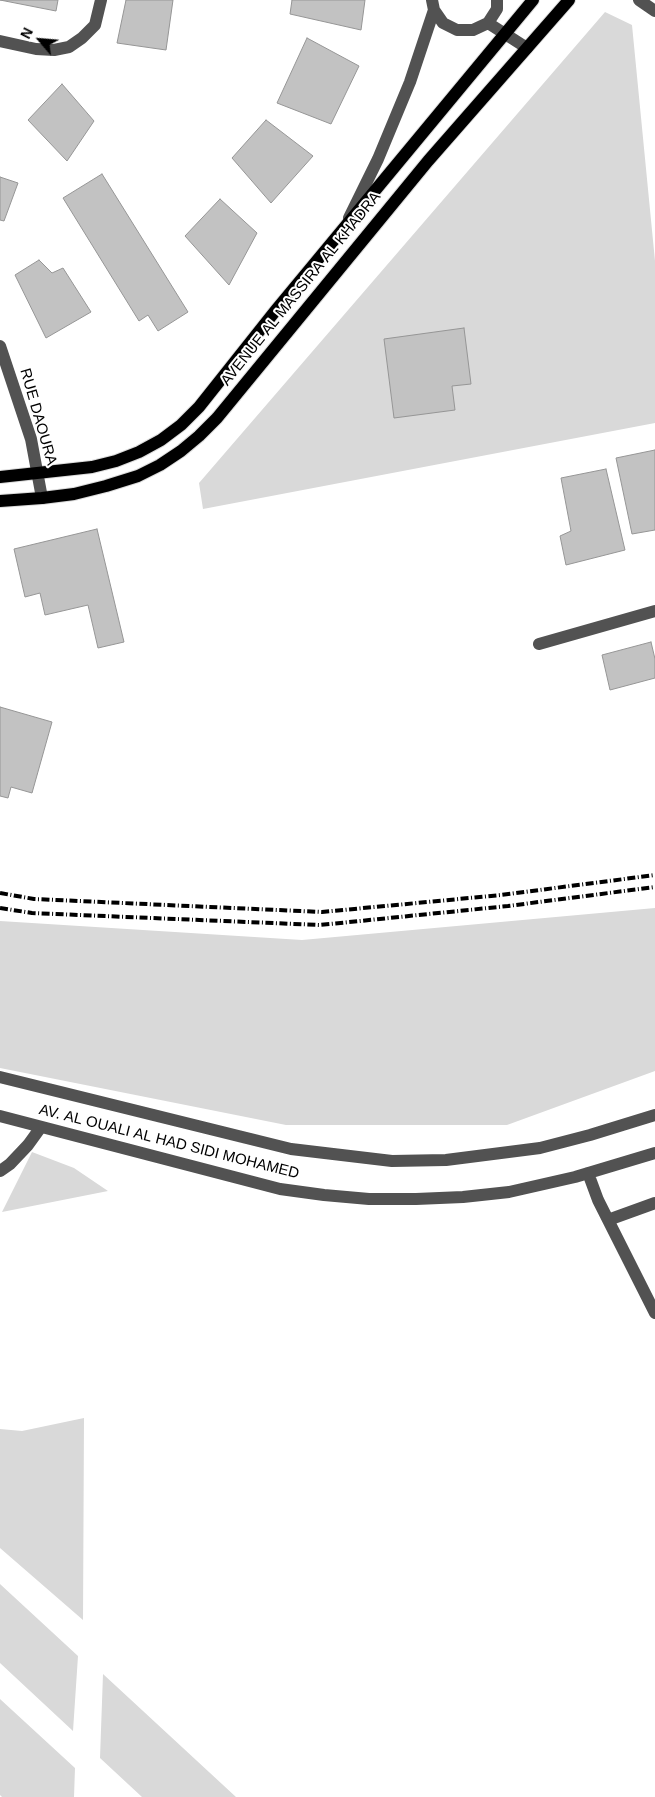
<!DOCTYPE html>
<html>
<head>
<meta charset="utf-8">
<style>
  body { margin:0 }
  #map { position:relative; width:655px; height:1797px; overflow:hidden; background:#fff; font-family:Arial,sans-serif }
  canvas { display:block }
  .north { position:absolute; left:15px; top:15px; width:50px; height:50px; -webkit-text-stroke:4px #fff; paint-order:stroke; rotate:297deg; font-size:14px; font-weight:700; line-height:20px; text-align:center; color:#000 }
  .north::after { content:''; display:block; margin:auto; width:18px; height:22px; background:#000; clip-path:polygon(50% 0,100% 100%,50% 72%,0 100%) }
</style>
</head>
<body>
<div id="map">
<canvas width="655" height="1797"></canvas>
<div class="north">N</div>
</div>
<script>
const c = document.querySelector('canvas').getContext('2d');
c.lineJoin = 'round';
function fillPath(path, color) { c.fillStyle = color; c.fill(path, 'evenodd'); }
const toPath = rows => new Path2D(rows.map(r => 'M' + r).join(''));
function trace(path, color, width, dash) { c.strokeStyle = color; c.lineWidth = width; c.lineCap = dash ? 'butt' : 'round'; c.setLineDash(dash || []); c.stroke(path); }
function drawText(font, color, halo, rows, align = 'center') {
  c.font = font + ' Arial,sans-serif'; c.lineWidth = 4; c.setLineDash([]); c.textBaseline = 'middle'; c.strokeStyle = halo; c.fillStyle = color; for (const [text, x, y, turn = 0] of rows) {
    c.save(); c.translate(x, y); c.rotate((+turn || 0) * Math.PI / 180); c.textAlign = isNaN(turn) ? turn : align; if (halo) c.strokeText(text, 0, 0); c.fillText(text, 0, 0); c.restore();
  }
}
fillPath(toPath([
  [605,12,632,25,655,261,655,423,203,509,199,483],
  [655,908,655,1071,507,1125,286,1125,0,1068,0,921,302,940],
  [32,1152,74,1168,108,1191,2,1212],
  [84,1418,83,1620,0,1548,0,1429,22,1431],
  [0,1584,78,1656,73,1731,0,1663],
  [103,1674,236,1797,142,1797,100,1758],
  [0,1699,75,1768,74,1797,2,1797,0,1795]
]), '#d9d9d9');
const building = toPath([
  [0,0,58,0,56,11,0,0],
  [126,0,173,0,166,50,117,43,126,0],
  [292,0,365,0,361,30,290,14,292,0],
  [307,38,359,66,331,124,277,103,307,38],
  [62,84,94,121,67,161,28,120,62,84],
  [266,120,313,156,271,203,232,158,266,120],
  [102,174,188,312,158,331,148,315,139,321,63,198,102,174],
  [0,177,18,183,4,221,0,220,0,177],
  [220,199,257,233,229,285,185,236,220,199],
  [39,260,52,273,63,268,91,312,46,338,15,275,39,260],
  [464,328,471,384,452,386,455,410,394,418,384,339,464,328],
  [655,450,655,530,632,534,616,458,655,450],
  [606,469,625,550,566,565,560,536,571,531,561,478,606,469],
  [97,529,124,642,98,648,88,605,45,615,40,593,25,597,14,549,97,529],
  [651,642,655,659,655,678,610,690,602,655,651,642],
  [0,707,52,722,32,793,11,787,8,798,0,796,0,707]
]);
fillPath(building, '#c2c2c2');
trace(building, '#969696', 1);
const major = toPath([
  [0,477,92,467,116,461,139,452,161,440,181,425,199,407,276,310,533,0],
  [0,501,42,498,74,494,106,486,138,476,160,465,181,451,199,436,217,418,428,161,569,0]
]);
trace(major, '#dbdbdb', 14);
trace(toPath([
  [432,0,434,10,443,23,457,30,473,30,488,23,497,9,497,0],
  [639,0,655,11],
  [488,23,527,48],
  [0,41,36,49,54,50,69,47,82,38,95,25,101,0],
  [349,218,378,159,410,82,434,10],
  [0,346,31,439,42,498],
  [539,644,655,611],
  [0,1077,291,1149,392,1161,446,1160,540,1148,590,1135,655,1115],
  [0,1116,280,1189,324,1195,369,1199,416,1199,463,1197,509,1192,575,1177,655,1153],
  [0,1171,10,1164,28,1145,41,1127],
  [588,1173,598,1200,655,1313],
  [608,1220,655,1203]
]), '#525252', 12);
trace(major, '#000', 12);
trace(toPath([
  [0,893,34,899,322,912,501,895,655,875],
  [0,908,32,913,320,925,508,906,655,887]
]), '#000', 4, [8, 2.5, 1, 2.5]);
drawText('15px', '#000', '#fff', [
  ["AVENUE AL MASSIRA AL KHADRA",301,289,-51],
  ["RUE DAOURA",38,417,74],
  ["AV. AL OUALI AL HAD SIDI MOHAMED",169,1142,14]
]);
</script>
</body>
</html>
